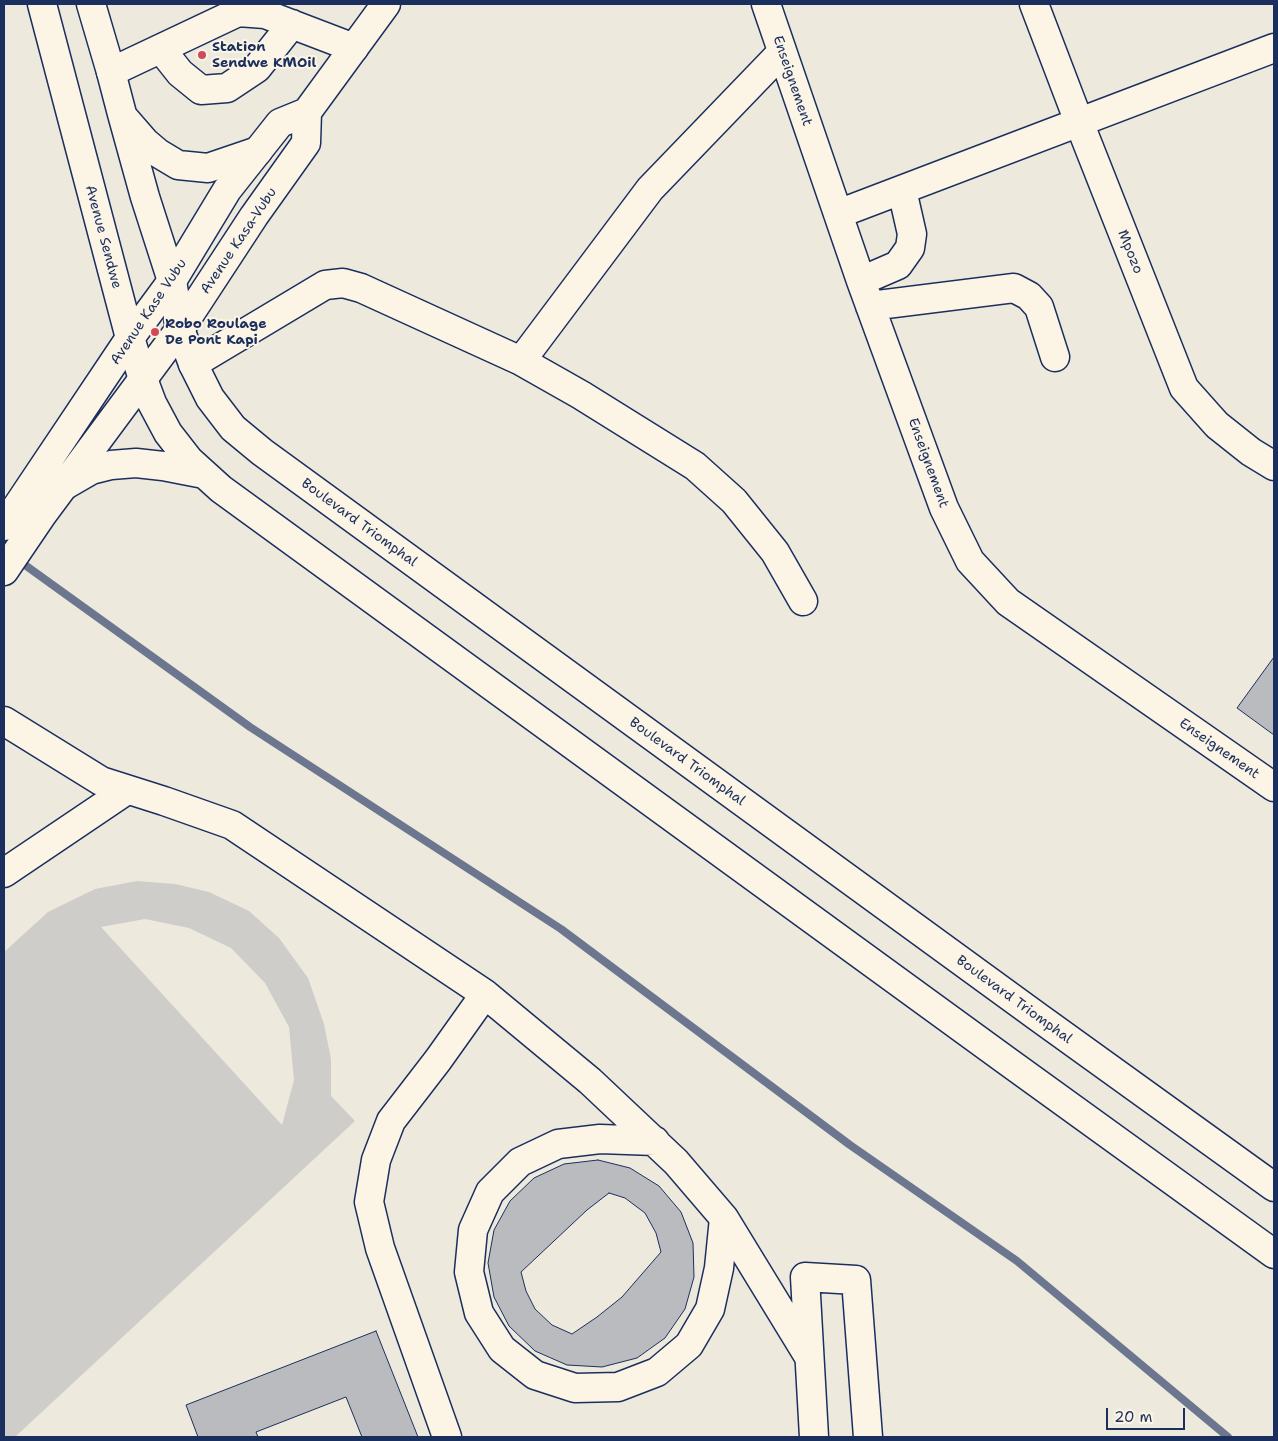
<!DOCTYPE html>
<html>
<head>
<meta charset="utf-8">
<style>
  body { margin:0 }
  #map { position:relative; width:1278px; height:1441px; overflow:hidden; background:#eee9dd; font-family:"Shantell Sans",sans-serif }
  canvas { display:block }
  .frame { position:absolute; inset:0; border:5px solid #1b2f5e; pointer-events:none }
  .scale { position:absolute; left:1106px; top:1408px; width:79px; height:22px; box-sizing:border-box; border:2px solid #1b2f5e; border-top:0; padding-left:6px; font-size:15px; line-height:18px; white-space:nowrap; color:#1b2f5e; -webkit-text-stroke:4px #fcf5e5; paint-order:stroke }
</style>
</head>
<body>
<div id="map">
<canvas width="1278" height="1441"></canvas>
<div class="frame"></div>
<div class="scale">20 m</div>
</div>
<script>
const c = document.querySelector('canvas').getContext('2d');
c.lineJoin = 'round';
function fillPath(path, color) { c.fillStyle = color; c.fill(path, 'evenodd'); }
const toPath = rows => new Path2D(rows.map(r => 'M' + r).join(''));
function trace(path, color, width, dash) { c.strokeStyle = color; c.lineWidth = width; c.lineCap = dash ? 'butt' : 'round'; c.setLineDash(dash || []); c.stroke(path); }
function drawText(font, color, halo, rows, align = 'center') {
  c.font = font + ' "Shantell Sans",sans-serif'; c.lineWidth = 4; c.setLineDash([]); c.textBaseline = 'middle'; c.strokeStyle = halo; c.fillStyle = color; for (const [text, x, y, turn = 0] of rows) {
    c.save(); c.translate(x, y); c.rotate((+turn || 0) * Math.PI / 180); c.textAlign = isNaN(turn) ? turn : align; if (halo) c.strokeText(text, 0, 0); c.fillText(text, 0, 0); c.restore();
  }
}
fillPath(toPath([
  [137,881,175,884,209,892,249,911,279,938,308,978,324,1024,331,1059,331,1096,355,1121,15,1437,4,1437,4,952,48,912,95,889],
  [145,919,189,928,231,948,265,983,289,1027,294,1080,282,1125,101,927]
]), '#cfcdca');
trace(toPath([
  [18,560,250,727,561,929,850,1145,1017,1261,1228,1437]
]), '#6c778f', 8);
const building = toPath([
  [1274,657,1274,735,1237,708,1274,657],
  [598,1160,630,1168,659,1186,681,1212,693,1243,694,1277,685,1309,665,1338,637,1358,602,1367,567,1365,535,1351,509,1326,494,1297,488,1263,494,1230,510,1201,534,1178,564,1164,598,1160],
  [609,1193,625,1198,645,1213,656,1233,661,1252,622,1297,597,1317,572,1334,552,1325,535,1309,526,1291,521,1272,587,1210,609,1193],
  [376,1331,418,1437,362,1437,346,1397,256,1432,258,1437,198,1437,186,1405,376,1331]
]);
fillPath(building, '#babbbe');
trace(building, '#1b2f5e', 1);
const minor = toPath([
  [766,4,861,281,944,508,970,561,1008,602,1274,787],
  [1034,4,1079,122,1184,388,1217,425,1251,452,1274,466],
  [161,49,180,73,201,90,227,88,257,68,292,24],
  [111,72,238,12,265,14,354,48],
  [838,214,1274,48],
  [861,281,898,265,910,248,912,234,902,190],
  [870,306,1014,288,1029,296,1039,307,1055,357],
  [521,361,650,189,782,52],
  [193,364,325,285,343,283,361,288,521,361,581,395,695,466,734,501,775,552,803,601],
  [4,721,101,781,164,801,232,825,485,994,590,1081,676,1162,724,1218,809,1357],
  [4,873,127,790],
  [655,1141,600,1139,558,1144,520,1162,490,1192,473,1230,469,1272,479,1313,502,1349,535,1375,575,1388,618,1387,657,1372,689,1345,710,1309,719,1268,724,1218],
  [447,1437,380,1248,369,1202,376,1160,391,1121,438,1060,485,994],
  [814,1437,805,1277,856,1280,868,1437]
]);
const major = toPath([
  [4,526,130,338,172,281,227,190,280,123,307,112],
  [4,571,42,515,180,329,254,216,306,143,307,112,386,4]
]);
const highway = toPath([
  [42,4,130,338,143,379,152,403,168,433,189,460,221,489,1007,1061,1274,1254],
  [91,4,111,72,122,114,145,197,172,281,180,329,193,364,210,398,233,428,262,452,1038,1017,1274,1187],
  [125,119,145,142,158,153,178,165,208,168,258,151],
  [65,485,91,470,111,465,136,463,163,466,204,474]
]);
trace(minor, '#1b2f5e', 31);
trace(major, '#1b2f5e', 31);
trace(highway, '#1b2f5e', 31);
trace(minor, '#fcf5e5', 28);
trace(major, '#fcf5e5', 28);
trace(highway, '#fcf5e5', 28);
for (const [x, y, r, color] of [
  [202,55,5,"#d1495b"],
  [155,332,5,"#d1495b"]
]) { const dot = new Path2D(); dot.arc(x, y, r, 0, 2 * Math.PI); c.fillStyle = color; c.fill(dot); trace(dot, '#fcf5e5', 2); }
drawText('bold 14px', '#1b2f5e', '#fcf5e5', [
  ["Station",212,47],
  ["Sendwe KMOil",212,63],
  ["Robo Roulage",165,324],
  ["De Pont Kapi",165,340]
], 'left');
drawText('14px', '#1b2f5e', '#fcf5e5', [
  ["Enseignement",792,81,71],
  ["Avenue Sendwe",103,237,75],
  ["Avenue Kasa-Vubu",239,241,-56],
  ["Mpozo",1130,252,68],
  ["Avenue Kase Vubu",149,312,-56],
  ["Enseignement",928,463,70],
  ["Boulevard Triomphal",359,523,36],
  ["Enseignement",1219,749,35],
  ["Boulevard Triomphal",687,762,36],
  ["Boulevard Triomphal",1014,1000,36]
]);
</script>
</body>
</html>
